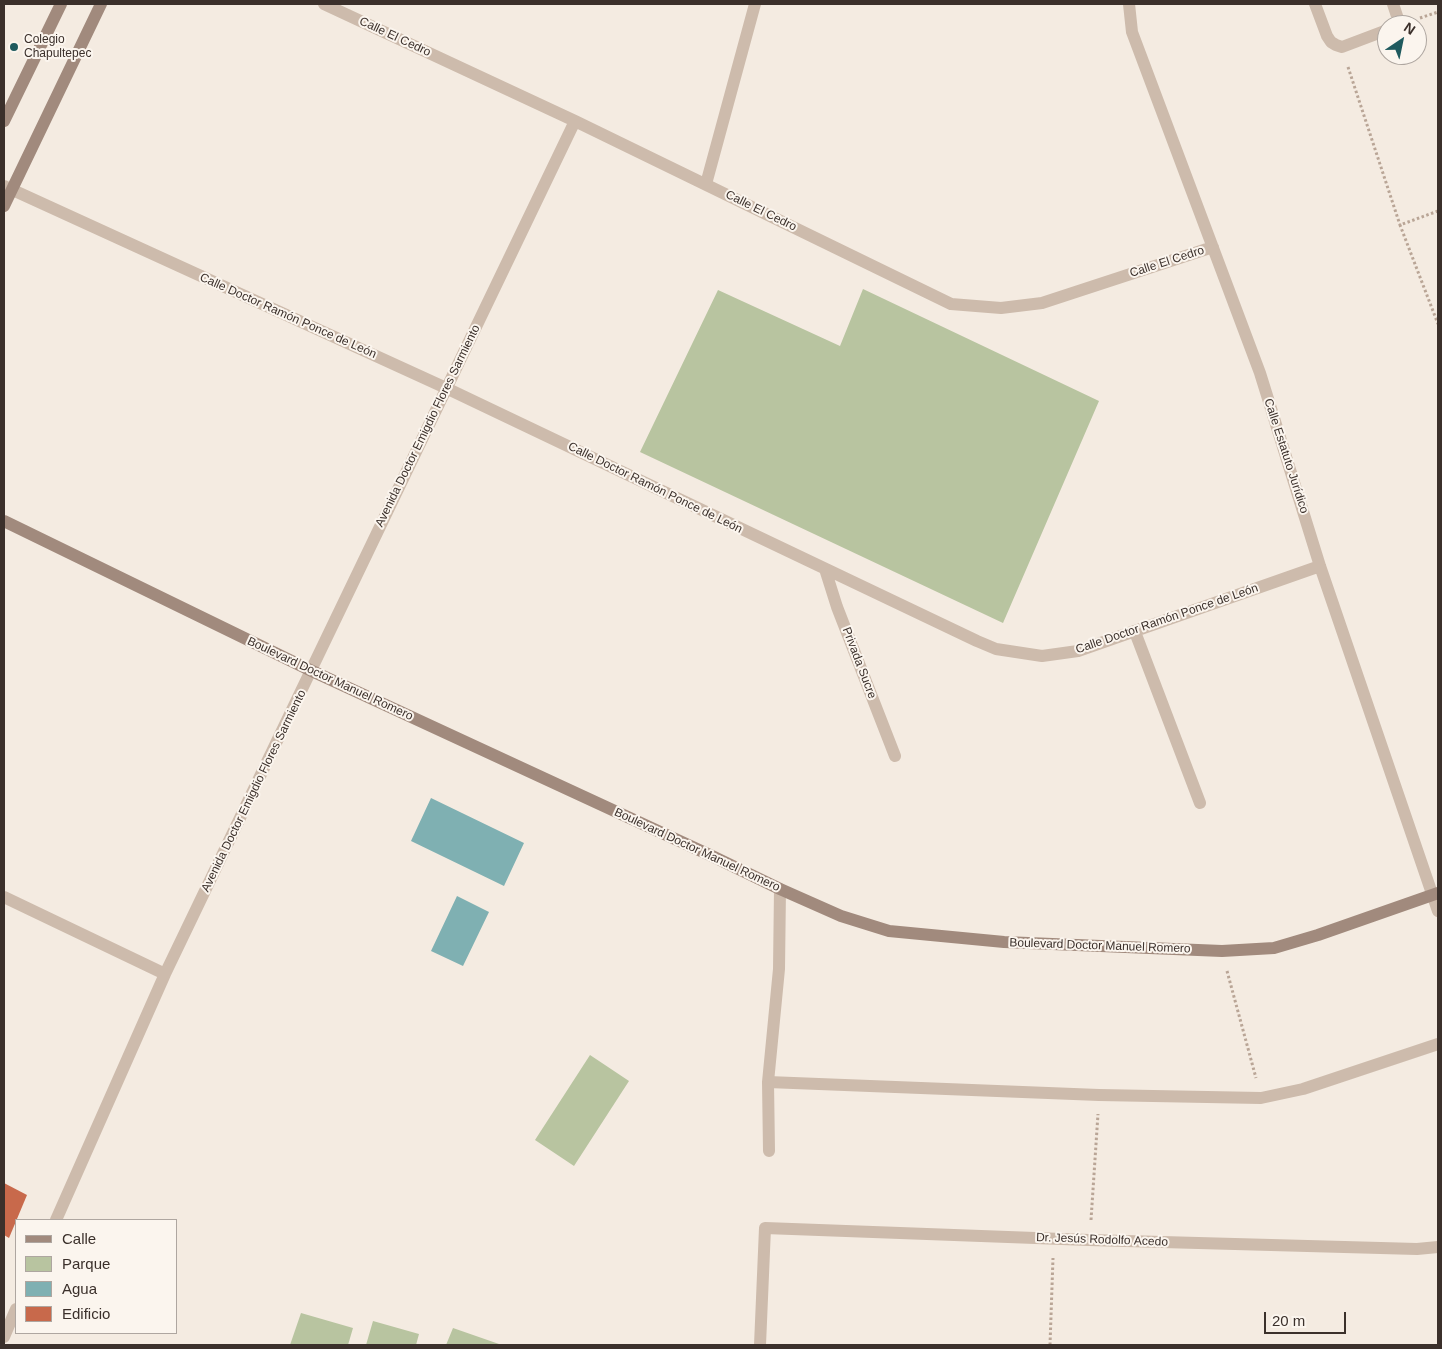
<!DOCTYPE html>
<html>
<head>
<meta charset="utf-8">
<style>
  body { margin:0 }
  #map { position:relative; width:1442px; height:1349px; overflow:hidden; background:#f4ebe1; font-family:Helvetica,sans-serif }
  canvas { display:block }
  .frame { position:absolute; inset:0; border:5px solid #3b302b; pointer-events:none }
  .legend { position:absolute; left:15px; top:1219px; width:162px; height:115px; box-sizing:border-box; background:#fbf5ee; border:1px solid #aea6a0; margin:0; padding:6px 9px; list-style:none; font-size:15px; color:#3b302b }
  .legend li { display:flex; align-items:center; gap:10px; height:25px }
  .legend b { width:25px; border:1px solid #aea6a0 }
  .north { position:absolute; left:1377px; top:15px; width:50px; height:50px; box-sizing:border-box; background:#fbf5ee; border:1px solid #aea6a0; border-radius:50%; rotate:34deg; font-size:14px; font-weight:700; line-height:20px; text-align:center; color:#3b302b }
  .north::after { content:''; display:block; margin:auto; width:18px; height:22px; background:#1f5a5e; clip-path:polygon(50% 0,100% 100%,50% 72%,0 100%) }
  .scale { position:absolute; left:1264px; top:1312px; width:82px; height:22px; box-sizing:border-box; border:2px solid #3b302b; border-top:0; padding-left:6px; font-size:15px; line-height:18px; white-space:nowrap; color:#3b302b; -webkit-text-stroke:4px #fbf5ee; paint-order:stroke }
</style>
</head>
<body>
<div id="map">
<canvas width="1442" height="1349"></canvas>
<div class="frame"></div>
<ul class="legend">
<li><b style="height:6px;background:#a18a7d"></b>Calle</li>
<li><b style="height:14px;background:#b8c4a0"></b>Parque</li>
<li><b style="height:14px;background:#7fb0b2"></b>Agua</li>
<li><b style="height:14px;background:#c8694b"></b>Edificio</li>
</ul>
<div class="north">N</div>
<div class="scale">20 m</div>
</div>
<script>
const c = document.querySelector('canvas').getContext('2d');
c.lineJoin = 'round';
function fillPath(path, color) { c.fillStyle = color; c.fill(path, 'evenodd'); }
const toPath = rows => new Path2D(rows.map(r => 'M' + r).join(''));
function trace(path, color, width, dash) { c.strokeStyle = color; c.lineWidth = width; c.lineCap = dash ? 'butt' : 'round'; c.setLineDash(dash || []); c.stroke(path); }
function drawText(font, color, halo, rows, align = 'center') {
  c.font = font + ' Helvetica,sans-serif'; c.lineWidth = 4; c.setLineDash([]); c.textBaseline = 'middle'; c.strokeStyle = halo; c.fillStyle = color; for (const [text, x, y, turn = 0] of rows) {
    c.save(); c.translate(x, y); c.rotate((+turn || 0) * Math.PI / 180); c.textAlign = isNaN(turn) ? turn : align; if (halo) c.strokeText(text, 0, 0); c.fillText(text, 0, 0); c.restore();
  }
}
fillPath(toPath([
  [863,289,1099,401,1003,623,640,452,718,290,840,346],
  [590,1055,629,1081,574,1166,535,1140],
  [301,1313,353,1328,348,1345,290,1345],
  [373,1321,419,1334,416,1345,366,1345],
  [453,1328,499,1344,498,1345,446,1345]
]), '#b8c4a0');
fillPath(toPath([
  [431,798,524,843,504,886,411,841],
  [457,896,489,912,463,966,431,951]
]), '#7fb0b2');
fillPath(toPath([
  [4,1183,27,1195,9,1238,4,1235]
]), '#c8694b');
trace(toPath([
  [1420,18,1438,12],
  [1348,67,1400,225],
  [1438,211,1400,225,1438,324],
  [1227,971,1256,1078],
  [1091,1220,1098,1114],
  [1050,1345,1053,1258]
]), '#b9a596', 3, [2.5, 2.5]);
trace(toPath([
  [324,4,575,121,951,304,1001,308,1042,303,1213,247],
  [1129,4,1132,32,1260,373,1320,566,1438,911],
  [1315,4,1327,36,1331,42,1336,45,1342,47,1387,30],
  [1393,4,1400,25],
  [706,184,755,4],
  [4,186,446,388,977,641,996,649,1042,656,1078,651,1320,566],
  [825,569,837,607,895,756],
  [1135,632,1200,803],
  [4,897,165,974],
  [768,1082,1099,1095,1261,1098,1303,1089,1438,1044],
  [769,1151,768,1082,779,969,780,889],
  [56,1220,165,974,575,121],
  [4,1337,16,1309],
  [760,1345,765,1228,1089,1240,1417,1249,1438,1247]
]), '#cdbbac', 12);
trace(toPath([
  [4,121,61,4],
  [4,206,101,4],
  [4,521,312,671,712,856,780,889,841,916,889,931,1004,942,1222,951,1274,948,1318,935,1438,893]
]), '#a18a7d', 12);
for (const [x, y, r, color] of [
  [14,47,5,"#1f5a5e"]
]) { const dot = new Path2D(); dot.arc(x, y, r, 0, 2 * Math.PI); c.fillStyle = color; c.fill(dot); trace(dot, '#fbf5ee', 2); }
drawText('12px', '#3b302b', '#fbf5ee', [
  ["Calle El Cedro",395,37,25],
  ["Calle El Cedro",761,211,26],
  ["Calle El Cedro",1167,262,-18],
  ["Calle Doctor Ramón Ponce de León",288,316,24],
  ["Avenida Doctor Emigdio Flores Sarmiento",428,426,-64],
  ["Calle Estatuto Jurídico",1286,456,72],
  ["Calle Doctor Ramón Ponce de León",655,488,26],
  ["Calle Doctor Ramón Ponce de León",1167,619,-19],
  ["Privada Sucre",859,663,69],
  ["Boulevard Doctor Manuel Romero",330,679,25],
  ["Avenida Doctor Emigdio Flores Sarmiento",254,791,-64],
  ["Boulevard Doctor Manuel Romero",697,850,25],
  ["Boulevard Doctor Manuel Romero",1100,946,2],
  ["Dr. Jesús Rodolfo Acedo",1102,1240,2]
]);
drawText('12px', '#3b302b', '#fbf5ee', [
  ["Colegio",24,40],
  ["Chapultepec",24,54]
], 'left');
</script>
</body>
</html>
